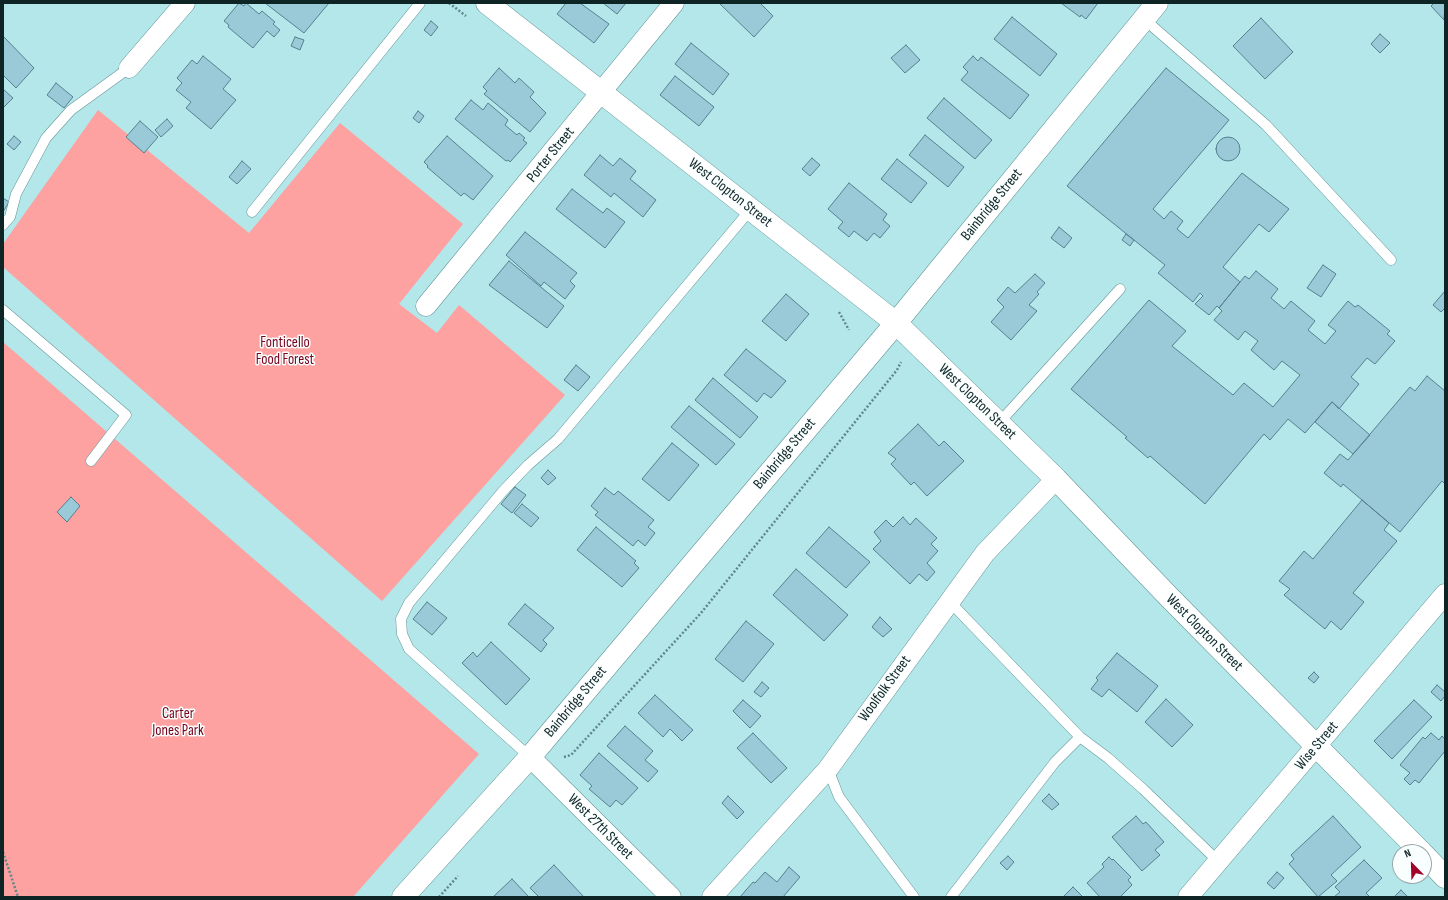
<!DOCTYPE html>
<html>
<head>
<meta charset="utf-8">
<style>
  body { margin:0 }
  #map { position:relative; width:1448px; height:900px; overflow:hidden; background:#b3e7e9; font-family:"Sofia Sans Condensed",sans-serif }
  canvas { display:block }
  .frame { position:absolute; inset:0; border:4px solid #0f2425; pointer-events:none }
  .north { position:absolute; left:1392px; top:844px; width:40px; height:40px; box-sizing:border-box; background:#f9fefe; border:1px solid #9ba7a7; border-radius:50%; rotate:337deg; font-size:11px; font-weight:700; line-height:16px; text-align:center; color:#0f2425 }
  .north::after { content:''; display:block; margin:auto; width:14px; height:18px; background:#a20229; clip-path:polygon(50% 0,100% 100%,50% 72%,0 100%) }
</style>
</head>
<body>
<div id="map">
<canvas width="1448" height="900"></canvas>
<div class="frame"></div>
<div class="north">N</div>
</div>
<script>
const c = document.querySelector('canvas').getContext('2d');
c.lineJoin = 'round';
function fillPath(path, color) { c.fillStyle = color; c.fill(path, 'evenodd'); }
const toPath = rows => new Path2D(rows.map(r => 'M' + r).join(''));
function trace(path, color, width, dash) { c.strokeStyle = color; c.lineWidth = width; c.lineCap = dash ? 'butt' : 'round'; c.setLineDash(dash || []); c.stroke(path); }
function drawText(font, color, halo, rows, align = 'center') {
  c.font = font + ' "Sofia Sans Condensed",sans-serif'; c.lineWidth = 3; c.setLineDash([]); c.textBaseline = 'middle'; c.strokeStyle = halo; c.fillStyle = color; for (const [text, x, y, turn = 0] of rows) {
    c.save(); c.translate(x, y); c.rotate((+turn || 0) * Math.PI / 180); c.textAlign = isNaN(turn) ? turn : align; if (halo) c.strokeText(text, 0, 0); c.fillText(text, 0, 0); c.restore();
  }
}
fillPath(toPath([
  [98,110,249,233,340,123,463,224,399,304,437,333,459,305,565,395,382,601,3,267,3,244],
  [3,342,479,754,353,897,3,897]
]), '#fda1a1');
const building = toPath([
  [239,3,244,6,246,3,259,14,262,11,275,22,273,24,280,30,274,37,267,31,253,48,228,27,229,25,224,21,239,3],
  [265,3,329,3,304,33,265,3],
  [566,3,580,3,609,24,594,43,557,14,566,3],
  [603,3,626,3,617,14,603,3],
  [719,3,760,3,773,16,754,37,719,3],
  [1061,3,1098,3,1086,19,1081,15,1080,17,1061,3],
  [1434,3,1445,3,1444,20,1431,6,1434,3],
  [1012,17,1057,54,1040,76,994,39,1012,17],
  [1261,18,1293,52,1265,79,1233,46,1261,18],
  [431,21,438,27,431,36,424,30,431,21],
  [1380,34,1390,43,1380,53,1371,44,1380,34],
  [3,36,34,68,16,88,3,75,3,36],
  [295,37,304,40,300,50,291,46,295,37],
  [691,43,729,74,713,95,675,64,691,43],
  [906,45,920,60,905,73,891,58,906,45],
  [203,56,231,79,223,89,236,100,211,129,186,108,191,102,176,90,182,83,177,78,192,60,197,64,203,56],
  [973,56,978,61,981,57,1029,95,1010,119,961,80,968,72,963,67,973,56],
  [499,68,515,83,519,78,534,92,530,97,546,113,530,132,484,94,487,91,483,87,499,68],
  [1166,68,1229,120,1153,209,1164,219,1171,211,1183,221,1177,229,1188,238,1242,173,1289,209,1269,232,1259,224,1223,267,1240,282,1219,308,1217,306,1209,315,1195,304,1203,296,1200,293,1193,302,1158,273,1165,265,1067,186,1166,68],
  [675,76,714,107,699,126,660,95,675,76],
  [56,83,73,97,64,108,47,95,56,83],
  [3,89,13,98,3,108,3,89],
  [944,98,992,140,975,159,927,118,944,98],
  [471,100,483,110,488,103,508,120,505,125,517,135,519,133,525,138,523,140,527,143,510,162,508,160,506,161,455,119,471,100],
  [418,111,424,116,419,123,413,118,418,111],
  [167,119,173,126,161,137,155,130,167,119],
  [140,121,158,137,144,153,126,137,140,121],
  [925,135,964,167,948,187,909,155,925,135],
  [14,136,21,142,14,150,7,144,14,136],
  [447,136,493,176,473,200,464,193,461,196,427,167,428,166,424,162,447,136],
  '1216 149a12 12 0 1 1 24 0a12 12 0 1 1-24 0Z',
  [600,155,613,166,620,158,636,171,630,179,656,200,643,217,614,193,611,197,584,175,600,155],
  [812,158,820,165,810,176,802,169,812,158],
  [897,159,927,183,911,203,881,179,897,159],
  [242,161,251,169,237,184,229,177,242,161],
  [849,183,887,214,883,220,890,226,880,238,874,233,867,241,854,231,849,237,838,228,843,222,828,209,849,183],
  [572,189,603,213,607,208,625,222,605,248,556,209,572,189],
  [3,198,9,202,3,212,3,198],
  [1059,227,1072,238,1064,248,1051,238,1059,227],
  [525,232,577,273,570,281,575,286,565,299,544,282,541,286,506,255,525,232],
  [1126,234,1134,240,1130,246,1122,240,1126,234],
  [509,261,564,306,547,328,489,285,509,261],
  [1323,265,1336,274,1321,297,1307,288,1323,265],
  [1256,271,1278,289,1271,298,1284,309,1291,301,1315,321,1308,330,1325,344,1336,331,1328,325,1348,301,1355,307,1358,305,1390,331,1387,334,1395,341,1375,364,1367,358,1351,377,1359,384,1339,409,1332,402,1305,433,1288,419,1270,440,1264,434,1205,504,1150,456,1148,458,1125,438,1127,437,1071,389,1149,300,1186,331,1172,346,1233,395,1244,383,1273,407,1300,375,1282,361,1274,370,1251,350,1258,341,1245,331,1238,340,1214,320,1222,311,1219,308,1240,282,1245,276,1249,279,1256,271],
  [1035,274,1045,283,1037,292,1039,294,1029,305,1037,311,1011,340,991,322,1004,307,997,300,1008,287,1015,293,1035,274],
  [1445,291,1445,308,1441,312,1433,305,1445,291],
  [786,294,809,314,786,341,762,321,786,294],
  [746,349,786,381,771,398,764,393,757,402,724,375,746,349],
  [576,365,590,377,578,391,564,380,576,365],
  [1427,376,1445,391,1445,484,1442,481,1400,532,1343,484,1341,487,1324,473,1340,454,1348,460,1410,387,1415,391,1427,376],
  [713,378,758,417,740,438,695,400,713,378],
  [1332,402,1370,435,1353,454,1315,422,1332,402],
  [689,406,735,444,716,465,671,427,689,406],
  [918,424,939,446,944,441,964,461,927,496,914,482,911,485,891,464,896,459,888,453,918,424],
  [672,443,699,465,669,501,642,479,672,443],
  [548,470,556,478,548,485,541,478,548,470],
  [515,487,526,495,512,513,501,504,515,487],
  [605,488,614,495,618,491,654,520,648,527,655,533,645,546,638,540,633,546,595,515,598,512,591,506,605,488],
  [71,497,80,506,67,522,57,512,71,497],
  [1362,500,1389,523,1384,530,1397,541,1353,593,1364,602,1341,630,1331,621,1325,629,1284,595,1290,589,1279,581,1304,551,1313,559,1362,500],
  [522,504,539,518,531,527,514,513,522,504],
  [903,517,910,525,916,518,937,538,931,544,938,551,927,563,935,572,927,581,919,574,910,584,873,549,881,541,874,532,886,520,893,527,903,517],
  [596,527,636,561,634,563,639,568,622,587,577,550,596,527],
  [829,527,870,562,846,588,806,553,829,527],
  [796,569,848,615,824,641,773,595,796,569],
  [427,602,447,618,432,635,413,619,427,602],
  [525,604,554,628,543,640,547,644,541,652,508,624,525,604],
  [880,617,892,629,883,637,872,627,880,617],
  [746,621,774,644,743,682,715,659,746,621],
  [491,642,530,679,506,705,462,663,473,652,477,657,491,642],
  [1117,653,1158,686,1137,712,1109,689,1102,697,1091,689,1098,680,1096,678,1117,653],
  [1314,672,1319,677,1314,683,1308,678,1314,672],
  [762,682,769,688,761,697,754,692,762,682],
  [1437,685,1445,692,1445,696,1441,701,1431,692,1437,685],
  [655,695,693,730,682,741,670,729,663,737,638,713,655,695],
  [1166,699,1193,725,1172,747,1145,722,1166,699],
  [743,700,761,716,750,728,733,711,743,700],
  [1414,700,1432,717,1392,759,1374,741,1414,700],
  [625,726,653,751,645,760,658,771,648,782,607,746,625,726],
  [753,733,787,768,771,783,737,748,753,733],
  [1431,733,1439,740,1442,736,1445,739,1445,751,1419,783,1415,780,1410,785,1404,779,1410,773,1400,765,1423,737,1425,739,1431,733],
  [599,753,638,788,622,805,616,800,610,807,589,789,592,786,580,775,599,753],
  [1049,794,1059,804,1052,810,1042,801,1049,794],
  [728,796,744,812,737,819,722,803,728,796],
  [1136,816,1143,824,1146,822,1164,842,1155,850,1160,855,1142,871,1112,837,1136,816],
  [1333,816,1361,847,1331,875,1337,881,1318,897,1289,864,1294,859,1291,855,1333,816],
  [1008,856,1014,862,1007,870,1000,863,1008,856],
  [1109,857,1112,860,1113,859,1131,877,1128,880,1132,885,1120,897,1100,897,1087,883,1104,867,1102,864,1109,857],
  [1364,860,1382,878,1366,893,1370,897,1334,897,1340,892,1335,887,1364,860],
  [554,865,584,897,539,897,530,888,554,865],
  [789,867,800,877,783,897,740,897,753,882,755,883,765,872,777,882,789,867],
  [1277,872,1284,878,1274,889,1267,883,1277,872],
  [512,879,529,897,493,897,512,879],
  [1073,887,1083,897,1063,897,1073,887],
  [1401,890,1408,897,1394,897,1401,890]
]);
fillPath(building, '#9ac9d8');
trace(building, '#54818f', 1);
const service = toPath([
  [1144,19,1266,125,1391,260],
  [252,212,420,3],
  [3,225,10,217,16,194,46,138,71,110,129,68],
  [3,310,126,415,91,461],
  [999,423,1120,289],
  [950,602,1080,737,1055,762,951,897],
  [1080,737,1108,758,1143,789,1219,862],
  [530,757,409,649,402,634,401,619,409,603,503,491,528,465,558,439,751,209],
  [828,769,839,797,914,897]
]);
const minor = toPath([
  [129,68,185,3],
  [426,306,674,3],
  [530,757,671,897],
  [712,897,828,769,985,553,1056,479],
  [1188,897,1445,594]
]);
const tertiary = toPath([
  [487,3,896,323,1056,479,1170,598,1421,852],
  [1424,855,1445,877],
  [403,897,530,757,896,323,1157,3]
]);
trace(service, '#649698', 11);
trace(minor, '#649698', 21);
trace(tertiary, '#649698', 23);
trace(toPath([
  [449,3,466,16],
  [839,312,849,330],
  [564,757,571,755,701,613,897,370,901,362],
  [3,852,18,897],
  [439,897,458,876]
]), '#618687', 2.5, [2, 2]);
trace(service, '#fff', 10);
trace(minor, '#fff', 20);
trace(tertiary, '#fff', 22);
drawText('15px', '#0f2425', '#f9fefe', [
  ["Porter Street",551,155,-51],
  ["West Clopton Street",730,193,38],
  ["Bainbridge Street",992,205,-51],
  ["West Clopton Street",977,402,44],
  ["Bainbridge Street",785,454,-50],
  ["West Clopton Street",1204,633,45],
  ["Woolfolk Street",885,689,-54],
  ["Bainbridge Street",576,702,-50],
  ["Wise Street",1317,746,-50],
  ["West 27th Street",600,827,45]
]);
drawText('15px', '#76031c', '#f9fefe', [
  ["Fonticello",285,343],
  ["Food Forest",285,360],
  ["Carter",178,714],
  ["Jones Park",178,731]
]);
</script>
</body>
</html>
